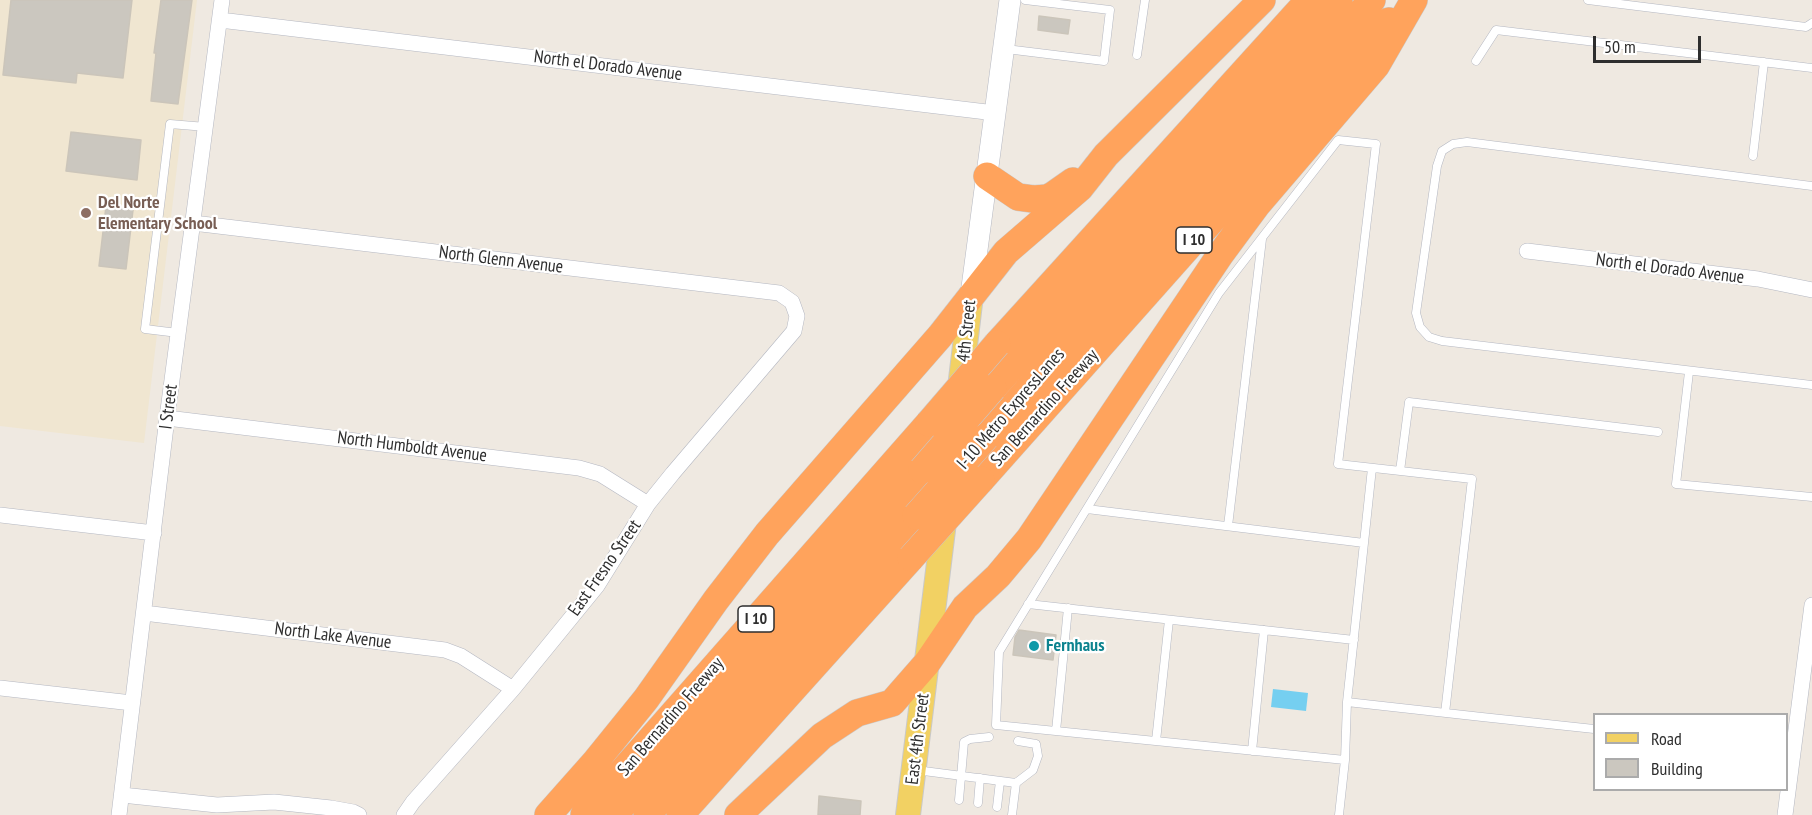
<!DOCTYPE html>
<html>
<head>
<meta charset="utf-8">
<style>
  body { margin:0 }
  #map { position:relative; width:1812px; height:815px; overflow:hidden; background:#efe9e1; font-family:"PT Sans Narrow",sans-serif }
  canvas { display:block }
  .legend { position:absolute; left:1593px; top:713px; width:195px; height:78px; box-sizing:border-box; background:#fff; border:2px solid #ababab; margin:0; padding:8px 10px; list-style:none; font-size:18px; color:#2e2e2e }
  .legend li { display:flex; align-items:center; gap:12px; height:30px }
  .legend b { width:30px; border:2px solid #ababab }
  .scale { position:absolute; left:1593px; top:36px; width:108px; height:27px; box-sizing:border-box; border:3px solid #2e2e2e; border-top:0; padding-left:8px; font-size:18px; line-height:21px; white-space:nowrap; color:#2e2e2e; -webkit-text-stroke:4px #fff; paint-order:stroke }
</style>
</head>
<body>
<div id="map">
<canvas width="1812" height="815"></canvas>
<ul class="legend">
<li><b style="height:8px;background:#f2d163"></b>Road</li>
<li><b style="height:16px;background:#cbc7bf"></b>Building</li>
</ul>
<div class="scale">50 m</div>
</div>
<script>
const c = document.querySelector('canvas').getContext('2d');
c.lineJoin = 'round';
function fillPath(path, color) { c.fillStyle = color; c.fill(path, 'evenodd'); }
const toPath = rows => new Path2D(rows.map(r => 'M' + r).join(''));
function trace(path, color, width, dash) { c.strokeStyle = color; c.lineWidth = width; c.lineCap = dash ? 'butt' : 'round'; c.setLineDash(dash || []); c.stroke(path); }
function drawText(font, color, halo, rows, align = 'center') {
  c.font = font + ' "PT Sans Narrow",sans-serif'; c.lineWidth = 4.5; c.setLineDash([]); c.textBaseline = 'middle'; c.strokeStyle = halo; c.fillStyle = color; for (const [text, x, y, turn = 0] of rows) {
    c.save(); c.translate(x, y); c.rotate((+turn || 0) * Math.PI / 180); c.textAlign = isNaN(turn) ? turn : align; if (halo) c.strokeText(text, 0, 0); c.fillText(text, 0, 0); c.restore();
  }
}
fillPath(toPath([
  [0,0,197,0,144,443,0,426]
]), '#f0e6d1');
fillPath(toPath([
  [1273,689,1308,693,1306,711,1271,707]
]), '#75cff0');
const building = toPath([
  [11,0,132,0,123,78,77,73,76,83,3,75,11,0],
  [161,0,192,0,178,104,151,101,156,53,154,53,161,0],
  [1039,16,1070,20,1068,34,1038,30,1039,16],
  [71,132,141,140,137,180,66,171,71,132],
  [106,206,133,210,126,269,99,266,106,206],
  [1019,630,1056,635,1053,660,1013,655,1015,637,1019,630],
  [819,796,861,801,860,815,818,815,819,796]
]);
fillPath(building, '#cbc7bf');
trace(building, '#cbc5ba', 1.5);
const service = toPath([
  [1588,0,1806,27,1812,23],
  [1006,49,1104,61,1110,10,1025,0],
  [1137,55,1145,0],
  [1476,61,1496,30,1812,68],
  [1753,156,1764,62],
  [1812,186,1467,142,1453,144,1442,151,1437,166,1416,313,1420,327,1429,337,1442,341,1812,385],
  [178,333,145,329,170,124,206,127],
  [1689,372,1676,484,1812,497],
  [1400,471,1409,402,1658,432],
  [1087,509,1364,543],
  [1228,526,1262,239],
  [1028,604,1354,640],
  [1347,702,1372,468],
  [1445,713,1472,479,1338,464,1376,144,1338,140,1219,293,999,652,996,725,1345,760,1347,702,1482,717,1594,729],
  [1056,731,1068,608],
  [1156,741,1169,620],
  [1252,751,1264,630],
  [916,770,1016,783,1012,815],
  [1016,783,1033,770,1038,756,1036,744,1018,741],
  [959,800,964,742,970,739,989,737],
  [978,803,980,778],
  [997,807,1000,781],
  [1339,815,1345,760]
]);
const minor = toPath([
  [220,20,995,113],
  [193,223,779,293,792,302,797,316,794,331,673,473,648,504,597,586,513,689,413,802,404,815],
  [1527,251,1758,279,1812,290],
  [167,418,579,468,600,474,648,504],
  [0,515,154,533],
  [144,613,445,650,461,656,513,689],
  [0,688,132,703],
  [122,795,217,805,274,802,331,808,353,812,359,815],
  [119,815,167,418,222,0],
  [1785,815,1812,605]
]);
const secondary = toPath([
  [971,295,1010,0]
]);
const primary = toPath([
  [959,396,971,295],
  [908,815,945,514]
]);
const motorway = toPath([
  [987,176,1018,197,1033,199,1047,198,1053,195,1073,181],
  [997,344,1309,0],
  [993,388,1339,0],
  [986,437,1372,0],
  [981,480,1389,21],
  [548,815,595,762,646,699,716,600,767,534,940,336,1006,252,1080,188,1106,155,1262,0],
  [584,815,929,423],
  [614,815,922,470],
  [647,815,916,516],
  [680,815,911,558],
  [738,815,822,736,857,713,892,703,927,663,965,607,998,576,1029,539,1220,255,1257,205,1376,66,1414,0]
]);
trace(service, '#b4b7c1', 9);
trace(minor, '#b4b7c1', 16);
trace(secondary, '#b4b7c1', 22);
trace(primary, '#c9c9c9', 26);
trace(motorway, '#c9c9c9', 28);
trace(service, '#fff', 8);
trace(minor, '#fff', 15);
trace(secondary, '#fff', 21);
trace(primary, '#f2d163', 24);
trace(motorway, '#ffa35c', 27);
const motorwayBridge = toPath([
  [929,423,997,344],
  [922,470,993,388],
  [916,516,986,437],
  [911,558,981,480]
]);
trace(motorwayBridge, '#c9c9c9', 28, []);
trace(motorwayBridge, '#ffa35c', 27);
for (const [x, y, r, color] of [
  [86,213,6,"#8d6e63"],
  [1034,646,6,"#0f9aa8"]
]) { const dot = new Path2D(); dot.arc(x, y, r, 0, 2 * Math.PI); c.fillStyle = color; c.fill(dot); trace(dot, '#fff', 2); }
for (const [x, y, w] of [
  [1194,240,36],
  [756,619,36]
]) { const box = new Path2D(); box.roundRect(x - w / 2, y - 13, w, 26, 4.5); c.fillStyle = '#fff'; c.fill(box); trace(box, '#2e2e2e', 1.5); }
drawText('bold 16px', '#2e2e2e', null, [
  ["I 10",1194,240],
  ["I 10",756,619]
]);
drawText('18px', '#2e2e2e', '#fff', [
  ["North el Dorado Avenue",608,66,7],
  ["North Glenn Avenue",501,260,7],
  ["North el Dorado Avenue",1670,269,7],
  ["4th Street",967,331,-84],
  ["I Street",169,407,-83],
  ["San Bernardino Freeway",1045,408,-48],
  ["I-10 Metro ExpressLanes",1011,409,-49],
  ["North Humboldt Avenue",412,447,7],
  ["East Fresno Street",605,568,-55],
  ["North Lake Avenue",333,636,7],
  ["San Bernardino Freeway",671,717,-49],
  ["East 4th Street",918,739,-83]
]);
drawText('bold 18px', '#785e54', '#fff', [
  ["Del Norte",98,203],
  ["Elementary School",98,224]
], 'left');
drawText('bold 18px', '#0d838f', '#fff', [
  ["Fernhaus",1046,646]
], 'left');
</script>
</body>
</html>
